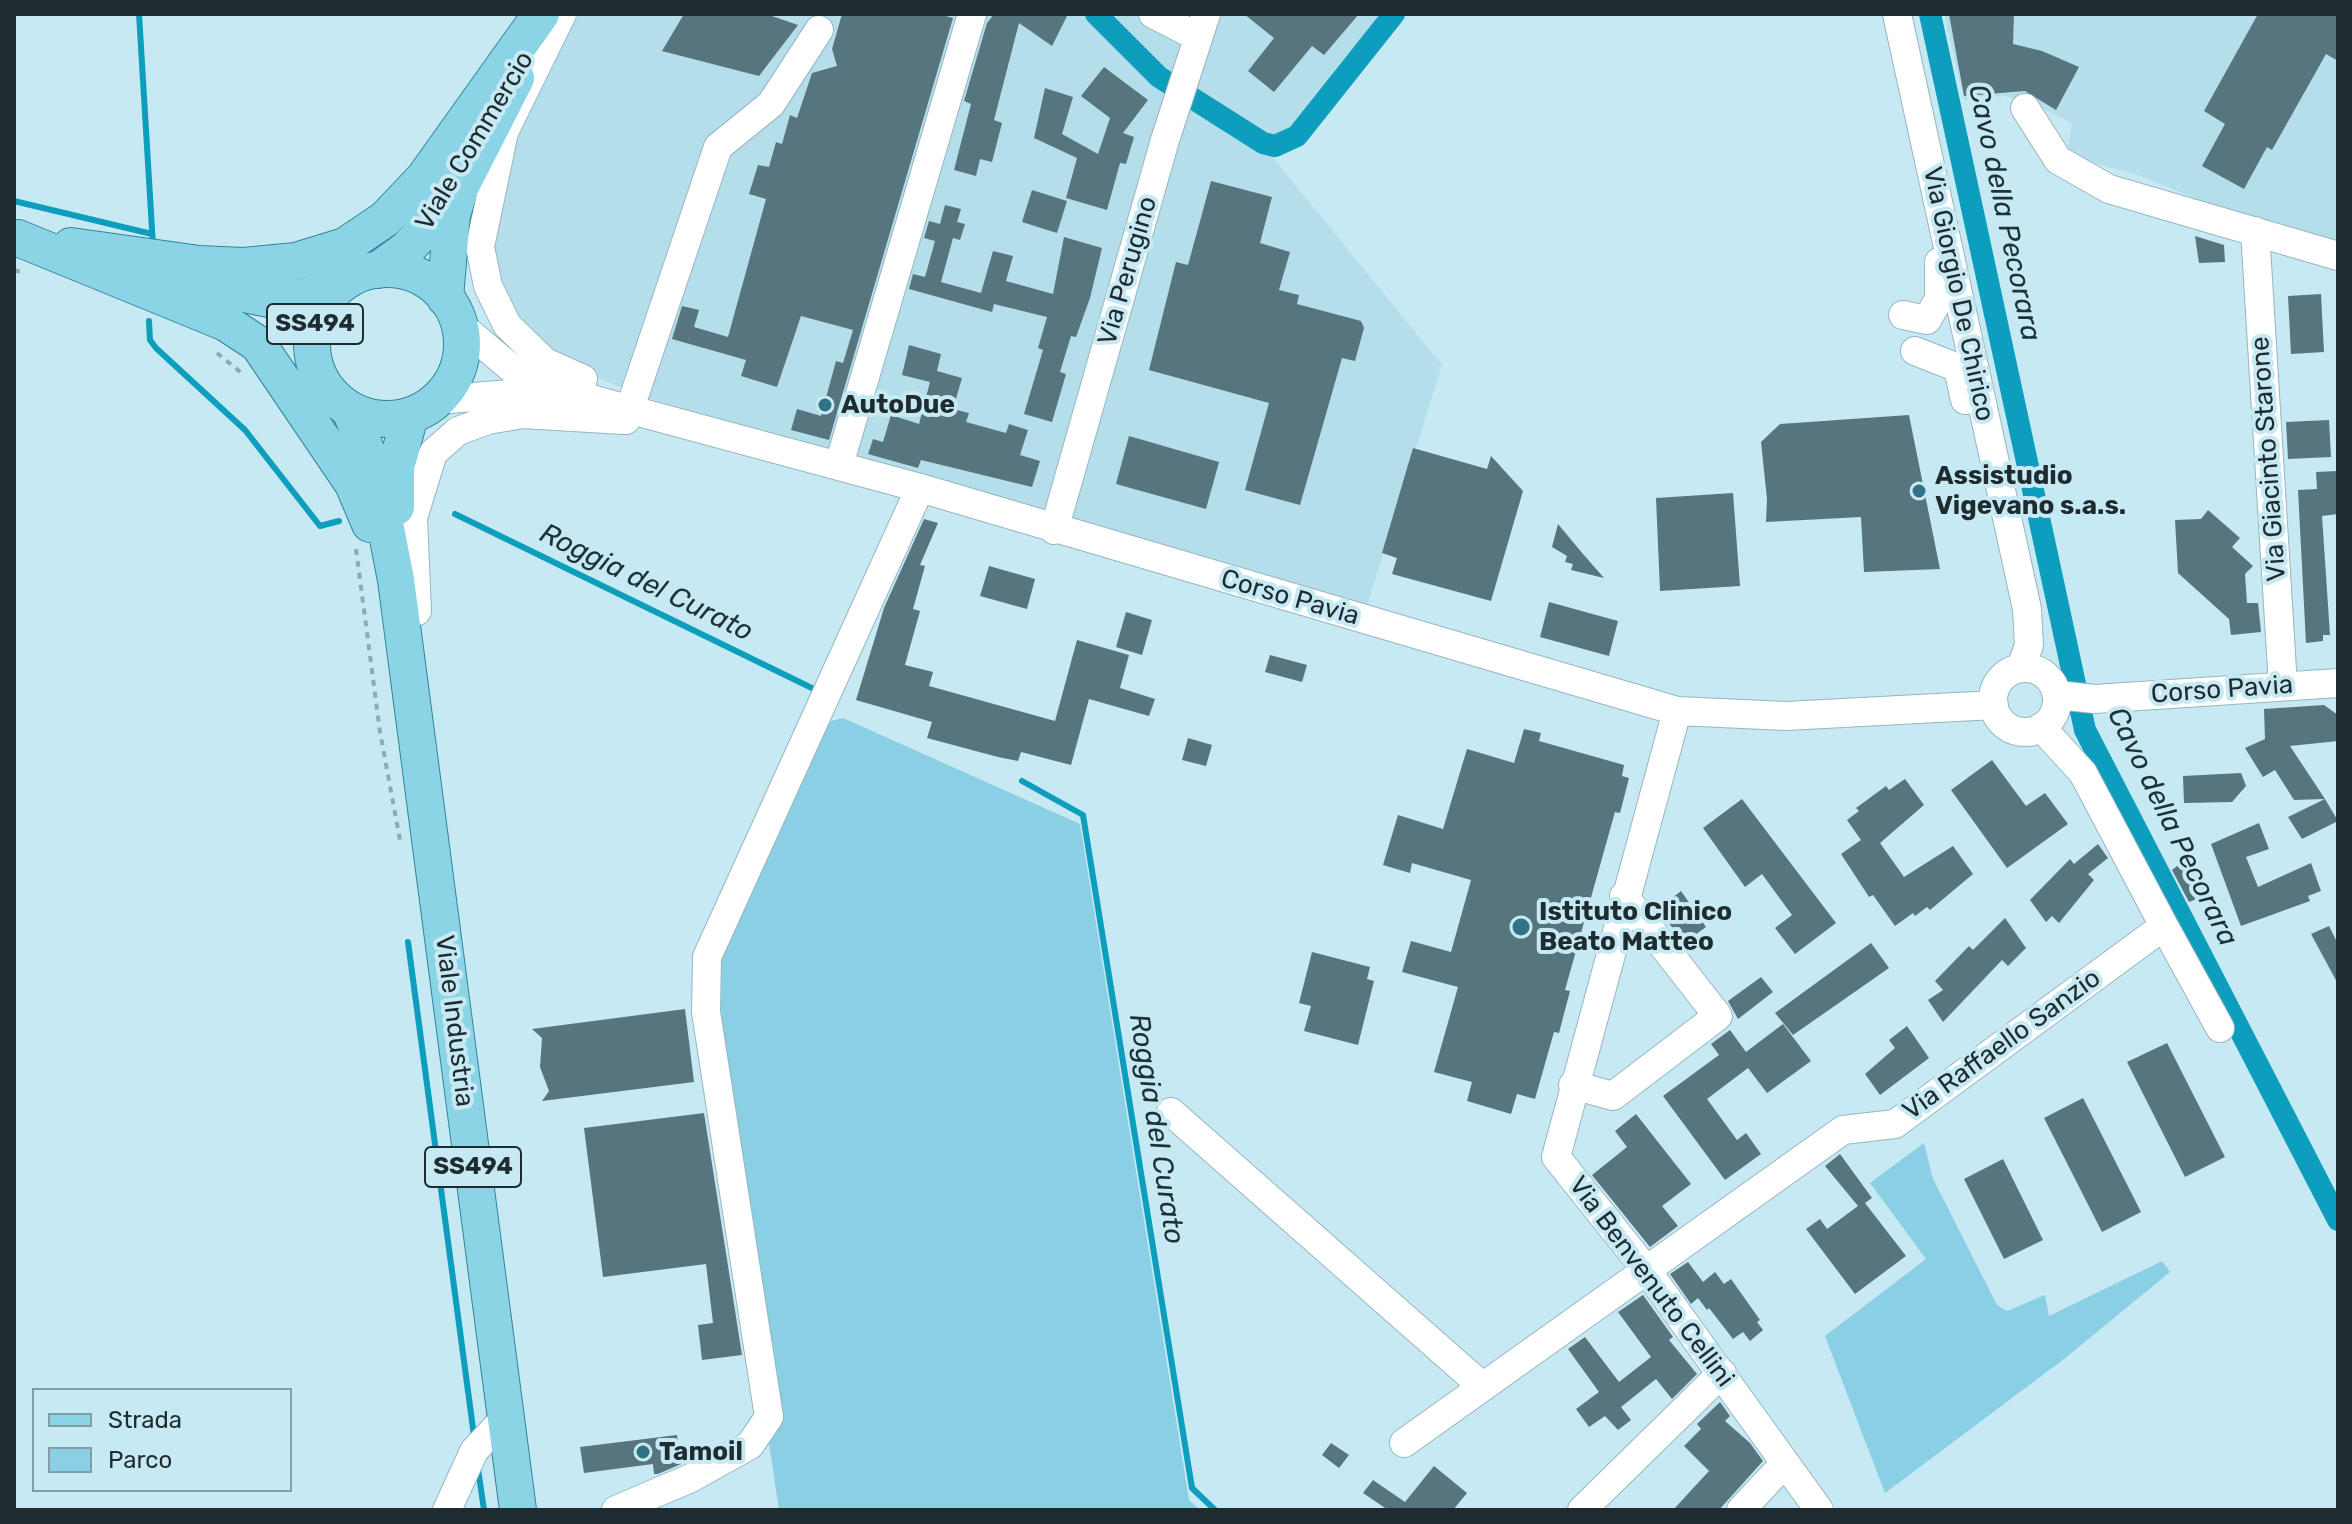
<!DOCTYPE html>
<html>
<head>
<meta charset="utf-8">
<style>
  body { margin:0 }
  #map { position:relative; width:2352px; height:1524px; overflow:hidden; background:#c7e9f3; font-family:Rubik,sans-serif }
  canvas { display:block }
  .frame { position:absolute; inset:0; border:16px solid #1e2b2f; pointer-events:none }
  .legend { position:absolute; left:32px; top:1388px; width:260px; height:104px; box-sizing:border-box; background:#c7e9f3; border:2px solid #839da5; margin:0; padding:10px 14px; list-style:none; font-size:24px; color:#1e2b2f }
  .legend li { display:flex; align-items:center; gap:16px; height:40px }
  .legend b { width:40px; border:2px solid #839da5 }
</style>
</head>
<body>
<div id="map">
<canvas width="2352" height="1524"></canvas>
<div class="frame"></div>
<ul class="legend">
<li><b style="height:10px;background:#8ad4e6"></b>Strada</li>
<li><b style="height:22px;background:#8acfe3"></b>Parco</li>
</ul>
</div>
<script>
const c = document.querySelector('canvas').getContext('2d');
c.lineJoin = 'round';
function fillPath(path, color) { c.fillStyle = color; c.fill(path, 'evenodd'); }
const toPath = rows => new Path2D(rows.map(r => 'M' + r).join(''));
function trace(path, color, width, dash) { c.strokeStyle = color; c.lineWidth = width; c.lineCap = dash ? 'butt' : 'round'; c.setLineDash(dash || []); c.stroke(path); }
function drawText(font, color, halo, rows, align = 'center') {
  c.font = font + ' Rubik,sans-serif'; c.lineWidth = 8; c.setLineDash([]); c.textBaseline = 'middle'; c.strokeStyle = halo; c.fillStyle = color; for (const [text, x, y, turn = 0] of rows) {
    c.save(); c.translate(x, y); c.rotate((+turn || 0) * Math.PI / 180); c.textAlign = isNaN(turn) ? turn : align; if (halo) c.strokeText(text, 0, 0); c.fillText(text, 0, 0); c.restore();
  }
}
fillPath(toPath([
  [579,14,1383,14,1274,159,1442,365,1367,605,657,401,595,377,547,352,509,313,489,251,515,129],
  [1944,14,2338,14,2338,249,2258,224,2138,175,2067,156,2072,123,2033,104,2005,96,1964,100]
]), '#b5deeb');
fillPath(toPath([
  [843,718,1080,824,1189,1500,1200,1510,779,1510,769,1443,777,1428,781,1400,717,1006,718,969,723,943,823,728,831,721],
  [1924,1143,1933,1179,1997,1305,2007,1311,2045,1295,2049,1316,2162,1261,2170,1272,2064,1359,1885,1493,1825,1336,1926,1259,1870,1183]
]), '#8acfe3');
trace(toPath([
  [139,14,153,246],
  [14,201,152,234],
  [149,321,150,340,156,348,245,430,320,526,339,521],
  [455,514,818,691],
  [1022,781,1083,815,1192,1488,1215,1510],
  [408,942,474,1436],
  [478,1469,484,1510]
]), '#0c9ebc', 6);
trace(toPath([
  [1096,14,1159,77,1263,143,1275,146,1297,136,1394,14],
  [1930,14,2085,730,2338,1220]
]), '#0c9ebc', 22);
fillPath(toPath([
  [684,14,766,14,798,25,759,76,662,51],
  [842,14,939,14,953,18,829,440,791,430,797,409,821,416,836,361,843,363,853,330,801,316,777,387,741,376,746,360,672,339,682,306,699,310,694,327,728,337,766,199,749,194,758,165,769,167,776,142,782,144,790,115,797,118,812,73,837,66,832,49],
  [994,14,1068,14,1052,46,1019,23,994,120,1002,123,992,162,980,159,976,176,954,170,971,104,964,101,987,23],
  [1244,14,1359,14,1324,55,1312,46,1274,92,1248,71,1274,38],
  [1949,14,2014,14,2013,44,2042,51,2079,67,2056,110,2025,91,1964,96],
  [2258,14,2338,14,2338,61,2326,54,2272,150,2267,147,2244,189,2202,166,2225,124,2204,111],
  [1104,67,1148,100,1123,133,1134,137,1126,164,1120,163,1107,210,1066,198,1077,158,1034,138,1045,88,1073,97,1062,134,1098,154,1110,118,1081,96],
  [1211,181,1272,197,1260,243,1290,252,1279,290,1299,295,1297,304,1361,321,1364,328,1355,361,1342,358,1300,505,1245,490,1269,403,1149,370,1176,262,1188,265],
  [1032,190,1067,201,1057,233,1022,222],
  [945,205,961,209,957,222,965,224,960,240,953,238,941,282,981,293,993,251,1013,256,1006,281,1053,294,1064,237,1102,248,1090,298,1076,337,1071,336,1060,372,1066,374,1052,422,1024,414,1043,350,1038,348,1047,317,994,304,992,312,909,289,913,274,925,277,935,241,924,238,929,221,940,224],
  [2195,236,2224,245,2225,262,2199,263],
  [2321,294,2324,352,2291,354,2288,296],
  [909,345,941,354,937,371,962,378,953,409,969,413,966,422,1006,433,1009,424,1028,430,1020,455,1040,461,1032,487,921,460,918,468,868,454,873,439,883,442,891,415,919,424,930,382,902,375],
  [1909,415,1940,569,1864,572,1861,517,1766,522,1767,499,1761,442,1780,424],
  [2329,420,2331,457,2288,459,2286,422],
  [1129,436,1219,462,1206,509,1116,484],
  [1413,448,1487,469,1491,456,1523,491,1491,601,1392,574,1397,558,1382,553],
  [2337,471,2338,514,2322,516,2330,635,2323,635,2323,641,2306,643,2298,490,2317,489,2316,472],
  [1733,493,1740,586,1660,591,1656,498],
  [2208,510,2240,538,2232,547,2253,566,2245,574,2247,603,2258,603,2261,632,2231,635,2229,619,2178,573,2175,520,2201,519],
  [924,519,938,523,920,565,925,566,913,609,920,611,905,665,933,672,929,686,1055,721,1077,640,1129,655,1120,688,1155,699,1149,716,1089,699,1071,765,1021,752,1018,761,998,757,927,738,932,722,856,700,884,608],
  [1558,524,1583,554,1604,578,1571,570,1573,564,1565,562,1567,556,1552,547],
  [989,566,1035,579,1027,609,980,596],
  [1549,602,1618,621,1609,656,1540,637],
  [1126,612,1152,620,1142,655,1116,647],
  [1270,655,1307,665,1302,682,1265,672],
  [2324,705,2338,715,2338,741,2290,746,2325,799,2294,800,2275,770,2263,777,2245,748,2265,739,2264,709],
  [1524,729,1541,733,1539,741,1624,765,1622,776,1629,778,1620,813,1615,812,1565,990,1570,991,1559,1033,1554,1032,1535,1099,1517,1094,1511,1114,1467,1101,1472,1082,1434,1072,1458,987,1402,972,1411,941,1451,952,1471,880,1412,863,1410,873,1383,865,1398,815,1443,829,1467,749,1514,763],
  [1188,738,1212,745,1206,766,1182,760],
  [1992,760,2026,806,2045,793,2068,824,2007,868,1951,790],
  [2241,773,2246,786,2232,802,2184,803,2183,776],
  [1905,779,1924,805,1880,843,1904,877,1953,846,1973,874,1930,910,1927,907,1915,916,1913,913,1895,926,1873,895,1869,897,1841,854,1861,840,1847,820,1859,811,1856,808,1886,786,1889,790],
  [1742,799,1836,923,1795,954,1775,928,1792,915,1762,874,1745,887,1703,828],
  [2325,799,2338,821,2302,839,2288,817],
  [2259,823,2269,849,2246,857,2258,887,2311,863,2321,891,2308,896,2310,901,2241,926,2211,844],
  [2098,844,2108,858,2088,874,2094,880,2059,923,2052,916,2046,922,2030,900,2070,859,2074,864],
  [2185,860,2204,896,2189,902,2172,870],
  [1681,891,1706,927,1684,943,1658,909],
  [2005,918,2026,948,2008,966,2002,960,1943,1022,1928,1000,1943,990,1935,981,1969,946,1973,950],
  [2329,926,2338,944,2338,984,2311,934],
  [1871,943,1889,968,1793,1035,1775,1013],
  [1312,952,1370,967,1367,979,1374,981,1358,1045,1304,1031,1311,1006,1299,1003],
  [1761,977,1773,992,1738,1019,1728,1001],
  [685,1009,694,1082,542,1101,549,1091,540,1067,542,1038,532,1029],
  [1783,1024,1811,1061,1767,1093,1748,1068,1707,1099,1737,1140,1746,1133,1761,1154,1725,1180,1663,1096,1719,1055,1711,1044,1730,1030,1746,1052],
  [1907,1026,1929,1058,1880,1095,1865,1074,1895,1048,1889,1040],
  [2167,1043,2225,1157,2185,1177,2127,1062],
  [2083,1098,2141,1212,2102,1232,2044,1118],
  [704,1113,742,1355,702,1360,698,1325,713,1323,706,1264,603,1277,584,1128],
  [1636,1114,1691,1184,1662,1206,1678,1226,1650,1247,1592,1175,1627,1147,1615,1131],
  [1840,1154,1872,1198,1865,1203,1906,1256,1855,1294,1806,1229,1820,1219,1827,1229,1858,1206,1825,1166],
  [2003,1159,2043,1240,2004,1259,1964,1179],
  [1688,1262,1703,1282,1715,1272,1724,1284,1731,1279,1760,1320,1757,1322,1763,1330,1750,1341,1743,1332,1733,1339,1709,1308,1707,1310,1698,1298,1691,1304,1670,1274],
  [1643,1295,1673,1337,1669,1340,1697,1374,1672,1399,1656,1379,1621,1407,1631,1420,1618,1430,1605,1416,1589,1427,1576,1409,1599,1392,1568,1349,1585,1337,1619,1382,1651,1357,1618,1312],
  [1720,1402,1730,1416,1725,1421,1750,1443,1763,1461,1719,1510,1673,1510,1709,1471,1684,1446,1701,1429,1697,1424],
  [677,1435,681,1464,658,1474,654,1474,653,1464,584,1473,580,1447],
  [1331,1443,1349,1455,1339,1468,1322,1455],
  [1434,1466,1467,1493,1453,1510,1388,1510,1363,1493,1373,1480,1405,1502]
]), '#57757e');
const minor = toPath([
  [562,14,504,132,480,247,488,286,507,325,545,362,583,379],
  [1153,14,1198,37],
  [1897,14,2027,609,2029,645,2021,668],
  [2025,108,2058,160,2109,189,2338,256],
  [2255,231,2283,686],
  [1903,315,1927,320,1939,299,1939,262],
  [459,324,517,373,598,401,920,488,1677,711,1786,716,1994,705],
  [1915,351,1958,368,1965,400],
  [437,400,510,394,557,398],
  [626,420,718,147,771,104,819,30],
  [839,465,972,14],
  [1054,530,1165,140,1206,14],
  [417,611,413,518,433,453,458,431,488,420,523,414,623,420],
  '1993 700a32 32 0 1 1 64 0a32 32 0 1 1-64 0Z',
  [2057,695,2095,699,2338,683],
  [1677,711,1556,1157,1647,1271,1819,1510],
  [2164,926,2220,1028],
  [1573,1085,1613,1096,1718,1016,1624,896],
  [1171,1112,1483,1387],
  [1404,1443,1843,1130,1895,1124,2164,926,2083,773,2041,727],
  [447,1510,474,1451,506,1417],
  [616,1510,691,1478,750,1445,769,1417,706,1012,707,957,920,488],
  [1582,1510,1722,1373],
  [1741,1510,1785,1463]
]);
const major = toPath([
  [18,238,226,323,258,344,353,484,370,524],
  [71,246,199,264,244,266,296,261,345,246,385,219,424,178,541,14],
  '312 344a75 75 0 1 1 150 0a75 75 0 1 1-150 0Z',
  [378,270,407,249,419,236,463,159],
  [178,280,268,299,302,297,342,284],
  [445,298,452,215,461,186,516,78],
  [350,410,375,472,396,580,518,1510],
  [396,507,396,467,410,416]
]);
trace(minor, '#96b6c0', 30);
trace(major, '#32869b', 38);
trace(toPath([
  [14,270,24,273],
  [217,353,244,375],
  [356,549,380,732,400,840]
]), '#8faab2', 4, [6, 6]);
trace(minor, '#fff', 28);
trace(major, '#8ad4e6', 36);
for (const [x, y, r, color] of [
  [825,405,8,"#307384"],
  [1919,491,8,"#307384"],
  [1521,927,10,"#307384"],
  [643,1452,8,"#307384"]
]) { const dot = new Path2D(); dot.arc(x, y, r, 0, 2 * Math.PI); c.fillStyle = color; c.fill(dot); trace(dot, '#c7e9f3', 3); }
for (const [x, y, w] of [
  [315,324,96],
  [473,1167,96]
]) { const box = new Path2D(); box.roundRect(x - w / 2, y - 20, w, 40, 6); c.fillStyle = '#c7e9f3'; c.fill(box); trace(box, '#1e2b2f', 2); }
drawText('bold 24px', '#1e2b2f', null, [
  ["SS494",315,324],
  ["SS494",473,1167]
]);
drawText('26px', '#1e2b2f', '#c7e9f3', [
  ["Viale Commercio",475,141,-59],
  ["Via Perugino",1128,271,-74],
  ["Via Giorgio De Chirico",1958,294,78],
  ["Via Giacinto Starone",2269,459,-94],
  ["Corso Pavia",1290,598,16],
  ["Corso Pavia",2222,690,-4],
  ["Viale Industria",454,1021,83],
  ["Via Raffaello Sanzio",2002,1045,-36],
  ["Via Benvenuto Cellini",1651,1282,53]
]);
drawText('bold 26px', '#1e2b2f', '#c7e9f3', [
  ["AutoDue",841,405],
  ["Assistudio",1935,476],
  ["Vigevano s.a.s.",1935,506],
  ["Istituto Clinico",1539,912],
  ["Beato Matteo",1539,942],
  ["Tamoil",659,1452]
], 'left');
drawText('italic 28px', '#1d3238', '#c7e9f3', [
  ["Cavo della Pecorara",2004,213,78],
  ["Roggia del Curato",646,583,26],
  ["Cavo della Pecorara",2172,827,64],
  ["Roggia del Curato",1156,1129,81]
]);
</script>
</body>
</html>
